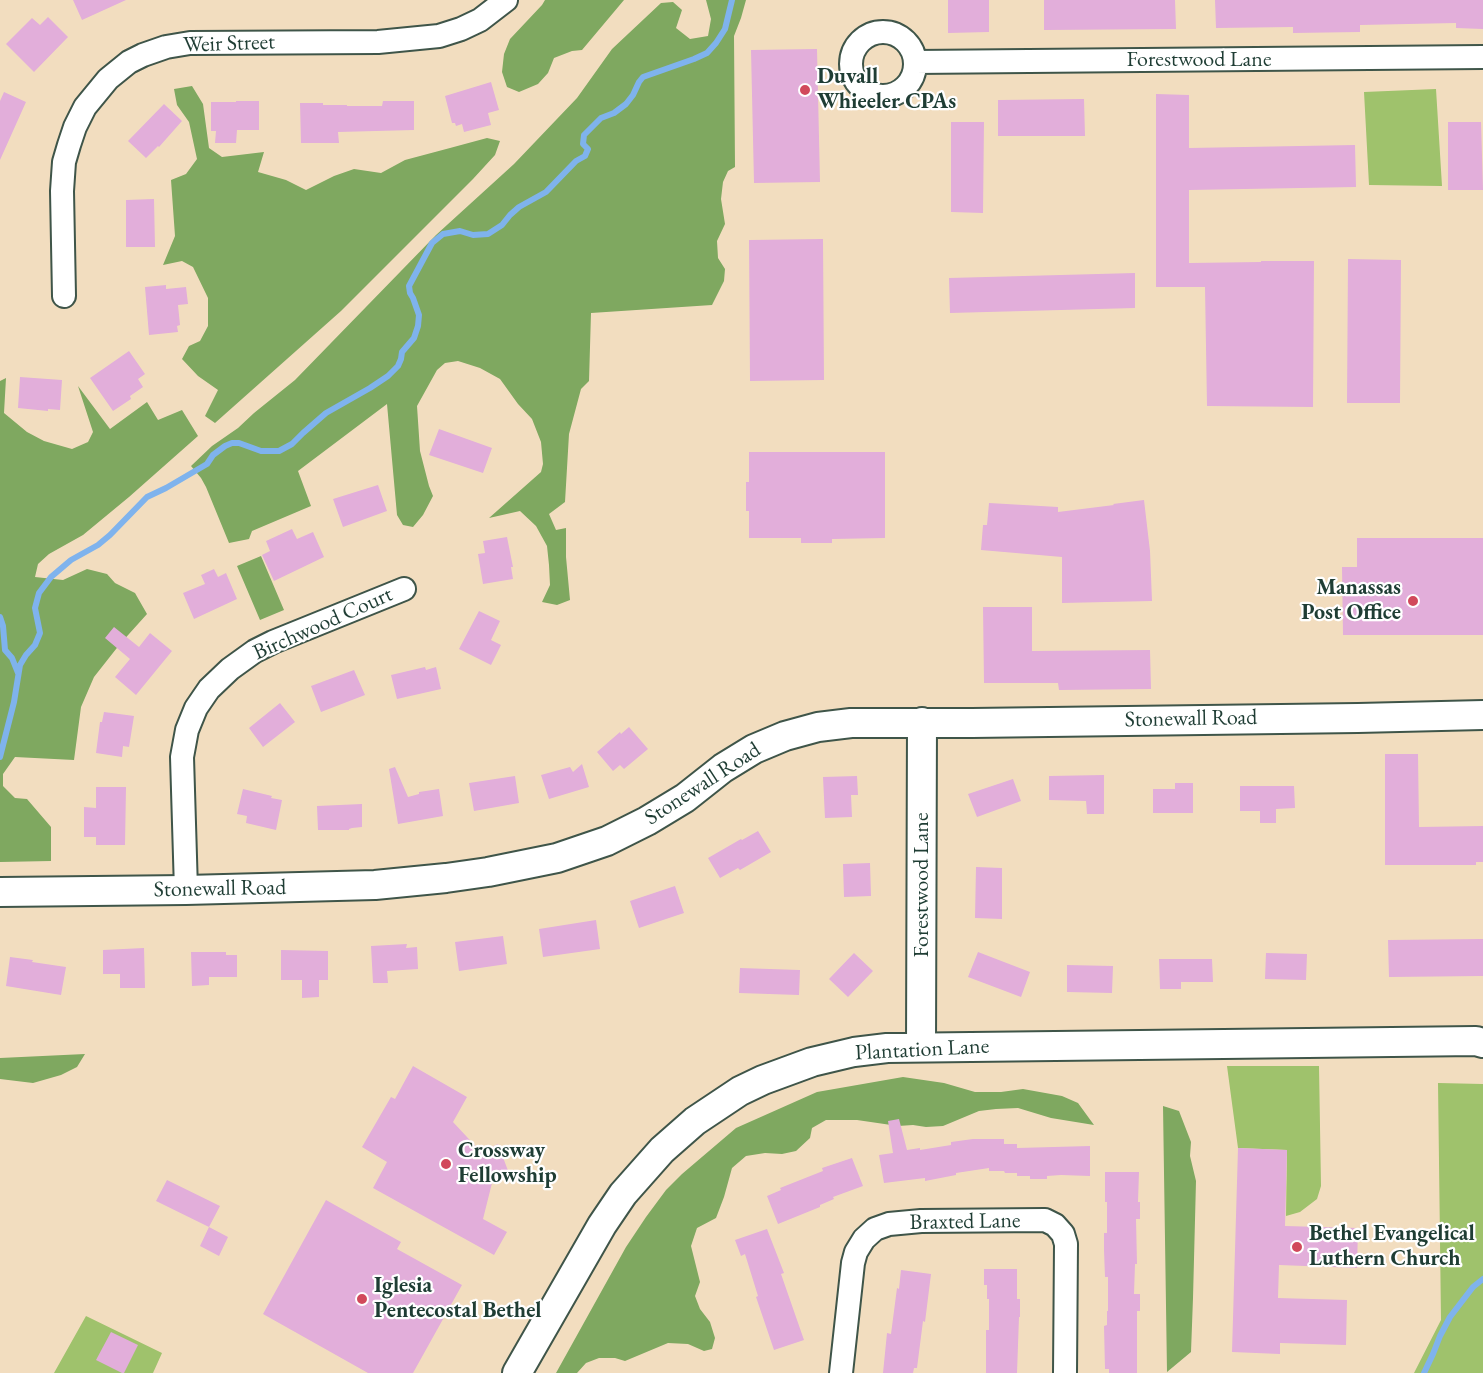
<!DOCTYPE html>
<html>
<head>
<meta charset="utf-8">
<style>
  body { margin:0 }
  canvas { display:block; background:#f2ddbf }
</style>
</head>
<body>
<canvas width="1483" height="1373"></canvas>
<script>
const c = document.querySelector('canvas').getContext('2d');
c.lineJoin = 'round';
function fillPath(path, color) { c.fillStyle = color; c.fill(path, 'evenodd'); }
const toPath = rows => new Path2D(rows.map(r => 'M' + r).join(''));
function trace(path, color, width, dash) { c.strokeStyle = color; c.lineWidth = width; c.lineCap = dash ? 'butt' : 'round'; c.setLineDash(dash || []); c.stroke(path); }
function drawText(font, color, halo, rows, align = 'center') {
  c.font = font + ' "EB Garamond",serif'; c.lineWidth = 4.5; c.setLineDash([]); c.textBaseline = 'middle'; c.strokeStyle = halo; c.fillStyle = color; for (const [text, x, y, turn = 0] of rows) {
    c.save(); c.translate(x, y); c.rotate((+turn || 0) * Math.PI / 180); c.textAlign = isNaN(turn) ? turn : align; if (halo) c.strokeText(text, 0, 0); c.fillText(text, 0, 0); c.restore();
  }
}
fillPath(toPath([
  [1436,89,1442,186,1369,185,1364,92],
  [1227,1066,1319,1066,1321,1186,1317,1199,1300,1212,1286,1216,1287,1150,1238,1148],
  [1438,1083,1483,1084,1483,1373,1414,1373,1441,1320],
  [86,1316,162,1353,153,1373,54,1373]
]), '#9fc26c');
fillPath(toPath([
  [545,0,624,0,582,50,572,51,554,58,548,73,538,84,519,92,507,87,502,72,504,54,510,39,542,5],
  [706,0,746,0,741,18,734,36,735,167,728,171,723,182,721,199,725,224,717,241,718,258,725,269,724,281,712,305,591,313,589,381,581,389,569,434,565,502,549,514,556,530,566,528,566,557,570,600,557,605,542,602,550,585,549,565,547,546,536,526,520,511,489,518,541,472,543,464,541,442,532,419,518,404,500,379,480,368,458,361,445,363,437,370,417,406,420,451,429,486,433,496,423,515,413,527,403,525,397,515,387,404,298,471,311,506,252,531,249,539,229,543,206,487,201,478,191,466,212,446,238,428,254,413,295,380,436,235,514,164,577,98,612,49,661,3,673,2,682,10,676,28,690,39,708,36,711,19],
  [192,86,203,104,209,148,222,157,264,152,258,172,286,180,306,190,334,176,354,169,381,173,405,160,450,148,487,138,500,141,495,155,473,179,341,311,215,423,205,416,218,390,198,376,182,359,189,346,200,341,208,326,208,298,193,267,182,261,163,265,175,236,171,180,186,174,197,159,189,122,177,105,174,89],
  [6,378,4,413,27,432,44,441,72,449,88,442,93,432,78,386,110,429,147,402,158,420,182,410,198,436,129,497,83,535,49,554,38,564,35,577,63,580,87,569,107,574,115,583,135,593,147,614,120,644,94,677,81,707,74,760,15,757,3,774,3,786,15,798,27,799,51,827,51,861,0,862,0,381],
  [261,556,284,610,260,620,237,566],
  [85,1054,77,1067,61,1075,33,1083,0,1079,0,1058],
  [903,1077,944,1083,975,1092,1001,1092,1023,1089,1062,1096,1078,1103,1094,1125,1051,1118,1018,1108,996,1109,979,1111,943,1126,926,1127,913,1125,898,1126,857,1120,826,1120,812,1128,810,1138,796,1151,782,1154,765,1153,746,1156,732,1168,724,1197,716,1218,697,1228,691,1246,700,1282,695,1296,700,1309,710,1322,715,1338,712,1349,704,1351,688,1344,668,1343,625,1361,615,1358,599,1358,586,1363,577,1373,556,1373,626,1247,646,1217,666,1190,682,1174,736,1128,817,1092],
  [1163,1106,1179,1111,1191,1142,1190,1156,1196,1181,1193,1298,1191,1352,1167,1372]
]), '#7fa860');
trace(toPath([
  [0,617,3,626,5,650,12,658,18,673],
  [0,757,14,702,20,665,26,655,35,645,40,633,35,608,39,593,51,577,71,560,98,545,110,535,147,497,166,488,207,464,213,455,225,446,232,443,239,443,261,451,279,451,292,444,303,433,326,413,370,388,388,376,398,366,401,359,402,352,414,338,418,326,419,315,413,298,410,293,409,286,432,243,443,234,460,231,473,235,488,234,502,225,510,215,519,207,546,192,576,161,585,156,588,149,583,144,584,135,601,118,614,113,626,104,633,95,639,82,643,77,694,59,707,53,716,43,725,29,732,0],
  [1424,1373,1433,1354,1440,1336,1450,1317,1473,1287,1483,1279]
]), '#7fb3ed', 6);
fillPath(toPath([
  [73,0,126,0,82,20],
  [948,0,989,0,989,32,948,33],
  [1044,0,1175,0,1176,29,1044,30],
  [1215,0,1483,0,1483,29,1456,28,1456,23,1360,25,1360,32,1293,33,1293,27,1216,28],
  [48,17,68,37,34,72,6,44,32,18,40,25],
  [817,49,820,182,754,183,751,50],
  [491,82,499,110,488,113,491,125,464,132,462,124,456,126,455,123,452,123,445,96],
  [4,92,26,102,0,160,0,101],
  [1156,94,1189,95,1189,148,1355,145,1356,187,1189,190,1189,263,1261,262,1261,261,1314,261,1313,407,1207,406,1205,287,1156,287],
  [1084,99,1085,136,998,136,998,100],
  [236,101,259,101,259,130,237,130,236,143,215,143,216,131,211,131,211,102,236,102],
  [383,101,414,101,414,130,338,132,339,143,301,143,300,103,323,103,323,105,347,105,347,106,382,106],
  [164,104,182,121,159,147,158,146,146,158,128,141],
  [951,122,984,122,983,213,951,212],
  [1448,122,1481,122,1483,190,1448,190],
  [154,199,155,247,126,247,126,200],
  [823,239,824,380,750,381,749,240],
  [1348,259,1401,260,1400,403,1347,403],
  [1135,273,1135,308,950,313,949,278],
  [166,285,166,289,186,287,188,304,178,305,180,325,177,326,178,332,149,335,145,287],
  [129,351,145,374,138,379,143,387,130,396,131,399,113,411,90,378],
  [20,377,62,380,60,410,48,409,48,411,18,408],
  [439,429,492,448,483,473,429,455],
  [749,452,885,452,885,538,832,539,832,543,801,543,801,538,749,538,749,511,746,511,746,482,749,482],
  [378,485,387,511,343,527,333,499],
  [1144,500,1150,551,1152,601,1062,603,1062,557,981,550,983,525,987,525,989,503,1058,507,1058,512,1114,505,1113,504],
  [292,529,297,539,313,532,324,557,274,581,262,555,270,551,266,541],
  [507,537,513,567,511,567,513,579,483,584,478,554,485,553,483,541],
  [1357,538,1483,538,1483,635,1343,635,1342,567,1357,567],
  [214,569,218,577,226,573,237,599,194,619,183,593,205,584,201,575],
  [983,607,1032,607,1032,651,1150,650,1151,689,1059,690,1058,683,984,683],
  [479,611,500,621,491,640,501,645,491,665,459,649],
  [114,627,139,647,150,633,172,651,136,695,115,677,130,659,105,638],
  [425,667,426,670,436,667,441,689,397,699,391,675],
  [354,670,365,695,321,712,311,686],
  [280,703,295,722,263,747,249,728],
  [104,712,134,716,129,747,123,746,122,757,96,753,100,722,102,722],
  [629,727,648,749,624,769,620,765,613,771,597,752,620,732,621,734],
  [1385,754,1418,754,1419,827,1483,826,1483,862,1476,862,1476,865,1385,865],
  [582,764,589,787,549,799,541,775,570,767,573,772],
  [395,767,408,797,419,794,419,792,439,789,443,816,398,824,389,769],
  [1104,775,1104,814,1087,814,1086,801,1049,800,1049,776],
  [515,776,519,803,474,811,469,783],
  [857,776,858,795,851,795,852,817,825,818,823,777],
  [1013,779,1021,801,977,817,968,794],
  [1175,783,1193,783,1193,813,1153,813,1153,789,1175,789],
  [1240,786,1294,786,1295,808,1276,809,1276,823,1260,823,1260,811,1240,811],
  [96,787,126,787,125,845,96,845,96,837,84,837,84,807,96,808],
  [243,789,272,796,271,798,282,800,276,830,246,823,247,816,237,814],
  [362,804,362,827,352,828,349,829,349,830,318,830,317,806],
  [758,831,771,852,740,870,738,868,720,878,708,858,741,839,742,840],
  [870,863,871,896,844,897,843,864],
  [976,867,1002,868,1002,919,975,918],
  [675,886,684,913,639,928,630,901],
  [596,920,600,949,543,957,539,929],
  [503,936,507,964,459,971,455,942],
  [1483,939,1483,976,1389,977,1388,940],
  [407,944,406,948,417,947,418,969,387,971,388,983,373,983,371,946],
  [144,948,145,988,120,988,120,974,103,974,103,950],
  [281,950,328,951,328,980,319,980,319,997,302,998,302,980,281,980],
  [191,952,226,952,226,955,237,955,237,977,209,977,209,985,192,986],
  [978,952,1030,972,1021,997,968,977],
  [854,953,873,971,848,997,829,979],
  [1266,953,1307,954,1306,980,1265,979],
  [10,957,33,960,32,962,66,967,61,995,6,986],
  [1159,959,1212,959,1213,982,1181,982,1181,989,1160,989],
  [1067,965,1113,966,1112,993,1067,992],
  [740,968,800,970,799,995,739,993],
  [413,1066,467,1097,453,1122,481,1152,498,1144,510,1176,492,1183,483,1219,507,1232,494,1255,373,1188,387,1162,362,1147,391,1097,395,1099],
  [899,1119,907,1150,920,1148,920,1150,951,1145,951,1142,973,1139,1004,1139,1004,1144,1017,1144,1017,1148,1090,1146,1090,1176,1061,1175,1047,1176,1047,1179,1030,1179,1030,1176,1017,1176,1017,1173,1005,1173,1004,1171,989,1171,989,1168,956,1173,956,1175,925,1181,925,1178,884,1183,879,1155,893,1153,888,1121],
  [1238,1148,1287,1150,1285,1226,1358,1228,1357,1268,1279,1265,1278,1298,1347,1300,1346,1345,1280,1343,1280,1354,1232,1352],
  [852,1158,863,1186,833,1197,834,1199,820,1205,820,1207,778,1224,767,1196,781,1190,780,1188,823,1171,822,1168],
  [1105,1172,1139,1172,1138,1202,1140,1202,1140,1219,1136,1219,1137,1264,1135,1264,1134,1294,1140,1294,1140,1311,1137,1311,1137,1373,1109,1373,1109,1369,1105,1369,1104,1326,1107,1325,1107,1311,1108,1311,1108,1277,1105,1277,1104,1250,1104,1233,1107,1233,1107,1202,1105,1202],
  [167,1180,220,1206,209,1227,156,1201],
  [326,1200,401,1242,397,1249,462,1285,413,1373,368,1373,263,1314],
  [209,1227,228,1237,219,1256,200,1246],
  [767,1229,784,1273,781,1274,804,1340,774,1350,756,1297,758,1296,745,1254,741,1256,735,1240],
  [984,1269,1017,1269,1017,1299,1020,1299,1020,1317,1019,1317,1017,1373,986,1373,986,1330,989,1330,989,1299,987,1299,987,1285,984,1285],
  [901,1270,931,1274,925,1322,923,1321,917,1368,914,1368,913,1373,883,1373,887,1333,891,1334,897,1288,899,1289],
  [111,1332,138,1345,124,1373,122,1373,96,1360]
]), '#e2aeda');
const minor = toPath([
  '851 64a32 32 0 1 1 64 0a32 32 0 1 1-64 0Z',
  [915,62,1483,57],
  [64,296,62,191,64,162,69,145,75,127,85,107,108,79,129,62,143,55,166,47,190,43,378,42,439,36,461,29,480,20,506,0],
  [186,890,182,757,187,730,196,708,209,689,230,669,255,651,273,642,404,589],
  [841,1373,853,1263,856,1252,864,1239,875,1229,889,1224,921,1221,1045,1220,1055,1225,1063,1234,1066,1244,1065,1373]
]);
const tertiary = toPath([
  [0,892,186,890,375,885,446,878,488,872,557,858,607,841,647,821,685,798,723,768,754,749,785,736,818,727,851,723,972,723,1358,718,1483,715],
  [921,1047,922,722],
  [517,1373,602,1225,623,1194,662,1150,695,1121,740,1091,763,1080,812,1062,854,1052,887,1048,1476,1041,1483,1043]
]);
trace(minor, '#3f5549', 26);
trace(tertiary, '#3f5549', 32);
trace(minor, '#fff', 22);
trace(tertiary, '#fff', 28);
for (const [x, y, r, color] of [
  [805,90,6,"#d1495b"],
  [1413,601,6,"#d1495b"],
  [446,1164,6,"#d1495b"],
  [1297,1247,6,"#d1495b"],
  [362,1299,6,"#d1495b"]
]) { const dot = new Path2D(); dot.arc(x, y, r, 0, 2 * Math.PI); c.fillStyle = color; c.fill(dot); trace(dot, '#fff', 2); }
drawText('22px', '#1f3d34', '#fff', [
  ["Weir Street",229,44,-2],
  ["Forestwood Lane",1199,60],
  ["Birchwood Court",323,624,-24],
  ["Stonewall Road",1191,719,-1],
  ["Stonewall Road",703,784,-33],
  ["Forestwood Lane",922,885,-90],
  ["Stonewall Road",220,889,-1],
  ["Plantation Lane",922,1050,-3],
  ["Braxted Lane",965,1222,-1]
]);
drawText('bold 22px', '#1f3d34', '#fff', [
  ["Duvall",817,77],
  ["Whieeler CPAs",817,102],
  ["Manassas",1401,588,"right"],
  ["Post Office",1401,613,"right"],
  ["Crossway",458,1151],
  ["Fellowship",458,1176],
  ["Bethel Evangelical",1309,1234],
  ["Luthern Church",1309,1259],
  ["Iglesia",374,1286],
  ["Pentecostal Bethel",374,1311]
], 'left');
</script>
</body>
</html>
